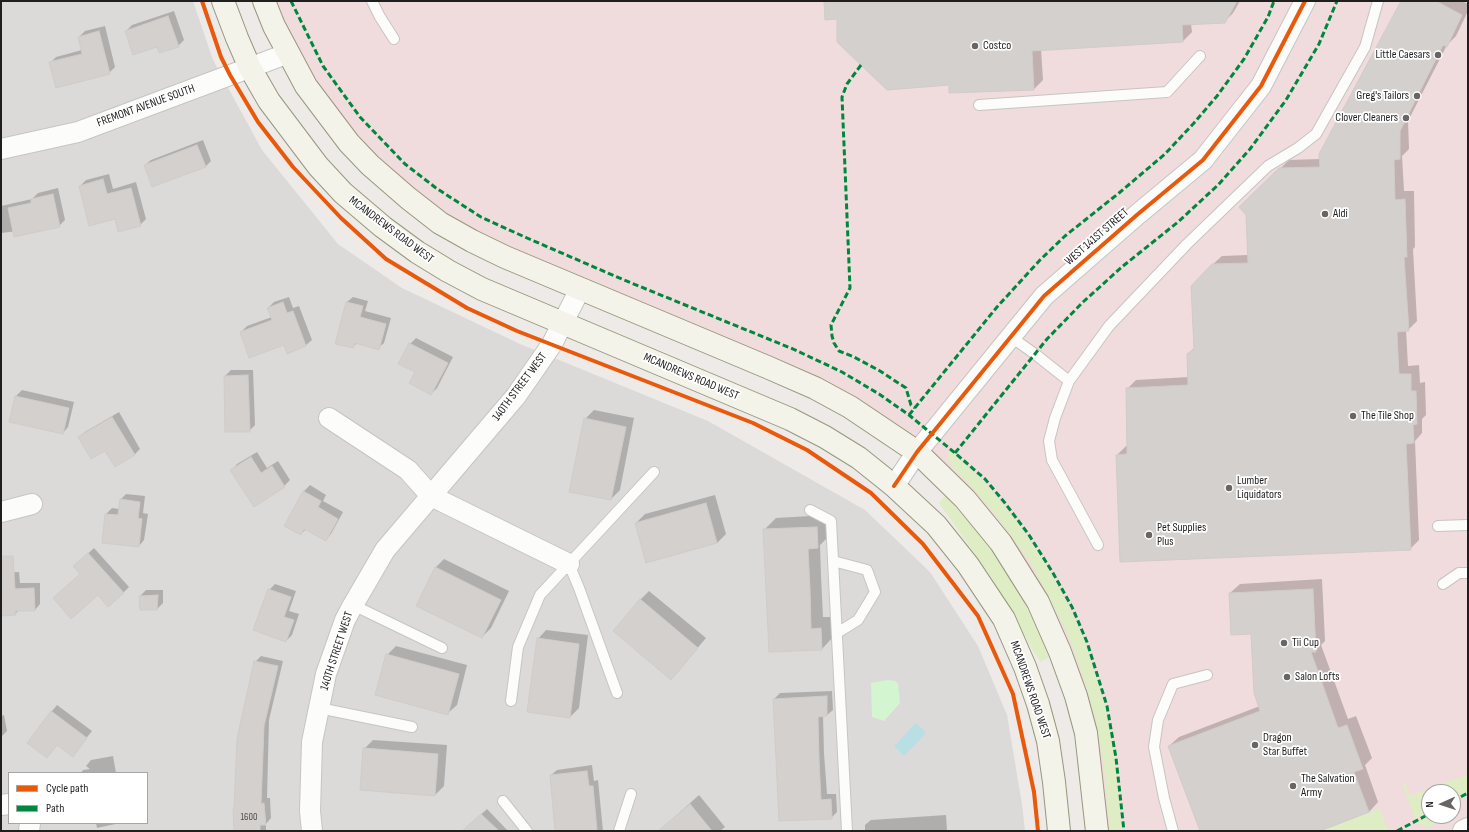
<!DOCTYPE html>
<html>
<head>
<meta charset="utf-8">
<style>
  body { margin:0 }
  #map { position:relative; width:1469px; height:832px; overflow:hidden; background:#edeae7; font-family:"Sofia Sans Condensed",sans-serif }
  canvas { display:block }
  .frame { position:absolute; inset:0; border:2px solid #1f1f1f; pointer-events:none }
  .legend { position:absolute; left:8px; top:772px; width:140px; height:52px; box-sizing:border-box; background:#fff; border:1px solid #a5a5a5; margin:0; padding:5px 7px; list-style:none; font-size:12px; color:#1f1f1f }
  .legend li { display:flex; align-items:center; gap:8px; height:20px }
  .legend b { width:20px; border:1px solid #a5a5a5 }
  .north { position:absolute; left:1421px; top:784px; width:40px; height:40px; box-sizing:border-box; background:#fff; border:1px solid #a5a5a5; border-radius:50%; rotate:267deg; font-size:11px; font-weight:700; line-height:16px; text-align:center; color:#1f1f1f }
  .north::after { content:''; display:block; margin:auto; width:14px; height:18px; background:#676665; clip-path:polygon(50% 0,100% 100%,50% 72%,0 100%) }
</style>
</head>
<body>
<div id="map">
<canvas width="1469" height="832"></canvas>
<div class="frame"></div>
<ul class="legend">
<li><b style="height:5px;background:#e8590c"></b>Cycle path</li>
<li><b style="height:5px;background:#00873e"></b>Path</li>
</ul>
<div class="north">N</div>
</div>
<script>
const c = document.querySelector('canvas').getContext('2d');
c.lineJoin = 'round';
function fillPath(path, color) { c.fillStyle = color; c.fill(path, 'evenodd'); }
const toPath = rows => new Path2D(rows.map(r => 'M' + r).join(''));
function trace(path, color, width, dash) { c.strokeStyle = color; c.lineWidth = width; c.lineCap = dash ? 'butt' : 'round'; c.setLineDash(dash || []); c.stroke(path); }
function drawText(font, color, halo, rows, align = 'center') {
  c.font = font + ' "Sofia Sans Condensed",sans-serif'; c.lineWidth = 3.5; c.setLineDash([]); c.textBaseline = 'middle'; c.strokeStyle = halo; c.fillStyle = color; for (const [text, x, y, turn = 0] of rows) {
    c.save(); c.translate(x, y); c.rotate((+turn || 0) * Math.PI / 180); c.textAlign = isNaN(turn) ? turn : align; if (halo) c.strokeText(text, 0, 0); c.fillText(text, 0, 0); c.restore();
  }
}
fillPath(toPath([
  [1,1,193,1,213,60,262,150,338,244,402,288,520,344,708,421,865,510,930,572,978,646,1007,715,1022,804,1025,831,1,831],
  [9,773,147,773,147,823,9,823]
]), '#dcdad9');
fillPath(toPath([
  [264,1,1468,1,1468,831,1097,831,1086,733,1001,543,850,407,505,257,370,165],
  [1429,792,1453,792,1453,816,1429,816]
]), '#f0dcdc');
fillPath(toPath([
  [947,452,952,453,968,467,984,482,1015,519,1046,564,1072,612,1085,642,1105,706,1115,758,1122,831,1110,831,1103,758,1095,717,1081,670,1067,632,1032,565,999,519,970,485,953,468,948,458],
  [945,496,968,521,995,555,1016,588,1035,624,1049,657,1041,662,1034,652,992,578,939,503],
  [1468,774,1468,792,1453,800,1453,792,1429,792,1429,812,1415,819,1402,783,1405,783,1410,796],
  [1380,809,1388,831,1320,831],
  [1431,816,1451,816,1430,827,1422,826,1417,823]
]), '#deedc3');
fillPath(toPath([
  [888,680,895,681,898,684,900,703,884,721,872,717,871,683]
]), '#d3f5d0');
fillPath(toPath([
  [916,723,926,733,904,756,894,746]
]), '#b7dfe4');
fillPath(toPath([
  [825,1,1240,1,1233,13,1224,22,1191,24,1192,32,1183,41,1041,49,1043,80,1034,89,950,84,838,18],
  [1402,1,1462,1,1468,4,1468,11,1456,36,1447,45,1408,121,1409,149,1402,156,1404,191,1414,191,1415,247,1413,249,1417,321,1408,330,1406,330,1408,366,1419,365,1420,383,1425,382,1426,415,1422,419,1422,433,1415,441,1419,540,1410,549,1117,455,1126,446,1128,446,1127,389,1136,380,1189,377,1188,354,1195,347,1212,265,1222,256,1248,255,1249,199,1289,160,1320,159],
  [174,11,184,40,178,46,158,46,126,31,132,25],
  [105,26,115,67,109,73,50,63,56,57,82,50,79,37,85,31],
  [203,140,211,161,205,167,145,165,151,160],
  [109,174,113,189,136,182,146,219,140,225,80,186,86,180],
  [58,188,65,220,59,226,1,233,1,206,32,199,38,193],
  [289,297,293,308,299,306,312,340,306,345,287,352,284,344,241,332,247,326,272,317,268,308,274,302],
  [353,297,368,301,365,311,391,318,384,343,378,348,357,343,353,347,347,302],
  [416,338,453,357,437,388,431,394,416,372,410,344],
  [231,370,253,370,255,425,249,431,225,376],
  [22,390,74,402,68,427,63,433,16,396],
  [594,410,634,418,620,490,611,499,585,419],
  [119,412,140,449,134,455,106,449,79,437,85,432],
  [257,452,267,468,278,461,290,480,284,486,232,470,237,464],
  [310,485,326,495,323,501,343,512,331,534,326,540,306,529,301,534,285,526,304,491],
  [126,494,145,496,143,513,148,514,144,540,139,546,106,514,112,508,119,509,120,500],
  [715,495,726,534,717,543,647,562,636,523,645,514],
  [828,515,829,536,820,545,821,576,823,617,832,617,833,637,822,649,770,651,764,530,776,518],
  [94,548,129,587,123,593,98,593,81,574,80,561],
  [444,559,509,591,491,628,482,637,435,568],
  [19,572,20,583,40,583,40,604,35,610,19,610,15,614,1,615,1,573],
  [1322,579,1325,641,1321,645,1348,719,1356,716,1372,758,1365,765,1378,802,1369,812,1317,831,1201,831,1169,746,1179,737,1260,706,1252,633,1230,593,1240,584],
  [275,584,296,591,289,611,299,614,292,635,286,641,269,590],
  [146,590,163,590,163,603,157,609,140,596],
  [649,591,706,638,671,679,640,600],
  [546,630,588,635,579,708,570,717,538,639],
  [396,646,467,665,457,705,448,713,387,655],
  [261,656,283,661,269,720,267,798,270,798,271,818,266,824,266,831,235,831,255,662],
  [832,691,833,710,827,715,823,716,824,753,827,794,836,794,837,812,831,818,780,820,774,699,780,693],
  [57,705,92,731,72,756,57,745,47,757,29,743,52,711],
  [4,715,7,731,1,737,1,716],
  [373,740,447,745,444,786,435,795,361,790,364,749],
  [113,756,116,773,81,773,83,770,90,769,86,766,91,760],
  [592,765,594,781,598,780,603,831,559,831,551,775,557,770],
  [699,795,725,827,720,831,659,831],
  [487,809,508,831,463,831],
  [946,815,947,831,865,831,865,825,871,820],
  [96,823,120,823,97,828]
]), '#0003');
const building = toPath([
  [824,1,1237,1,1225,23,1182,25,1183,42,1032,51,1034,90,949,93,949,85,887,90,837,42,837,19,825,20,824,1],
  [1401,1,1436,1,1462,15,1447,47,1443,45,1400,131,1400,159,1394,160,1395,200,1405,199,1407,257,1404,257,1409,331,1397,332,1399,374,1411,374,1411,391,1416,391,1417,424,1413,425,1414,443,1406,444,1411,550,1120,562,1116,455,1127,454,1126,388,1188,385,1187,354,1194,349,1191,286,1212,264,1248,263,1246,215,1239,207,1279,168,1320,167,1319,154,1401,1],
  [168,16,179,47,159,53,157,47,133,55,125,31,168,16],
  [99,31,110,74,56,88,49,62,82,54,78,37,99,31],
  [197,145,206,167,152,187,144,165,197,145],
  [103,179,107,194,131,188,141,226,118,232,115,219,89,226,79,186,103,179],
  [53,194,60,227,14,237,8,208,31,203,31,199,53,194],
  [283,302,287,313,293,311,306,346,287,354,284,345,249,358,240,332,272,320,267,308,283,302],
  [346,302,363,306,360,317,386,324,379,350,355,343,353,348,335,344,346,302],
  [409,343,448,363,431,395,409,383,415,372,398,364,409,343],
  [248,375,250,432,225,432,224,376,248,375],
  [15,396,69,408,63,434,9,422,15,396],
  [112,417,135,455,115,467,105,451,91,459,78,437,112,417],
  [584,418,626,427,611,500,569,492,584,418],
  [251,457,261,473,272,466,285,487,254,507,230,470,251,457],
  [303,491,321,501,318,507,338,519,326,541,304,529,301,535,284,526,303,491],
  [120,499,140,502,138,518,142,519,139,547,102,543,105,514,118,515,120,499],
  [706,503,717,543,646,563,635,523,706,503],
  [817,527,818,548,808,549,810,589,811,629,821,628,822,650,769,652,763,529,817,527],
  [88,553,124,593,108,607,98,595,71,619,53,598,80,574,73,566,88,553],
  [1,556,13,556,15,589,34,588,35,611,15,611,16,615,1,616,1,556],
  [435,567,501,600,482,638,416,606,435,567],
  [268,589,291,597,284,617,294,620,286,642,253,630,268,589],
  [1313,589,1316,652,1311,652,1338,728,1347,725,1363,769,1354,772,1369,812,1320,831,1200,831,1168,746,1260,711,1254,693,1251,634,1231,635,1229,593,1313,589],
  [158,595,157,610,140,610,139,596,158,595],
  [640,599,698,648,671,680,613,631,640,599],
  [537,638,579,644,570,718,527,712,537,638],
  [386,654,459,674,448,715,375,695,386,654],
  [254,661,278,666,264,726,261,804,264,803,266,825,260,825,260,831,234,831,233,808,234,808,237,739,254,661],
  [827,696,827,716,818,717,819,759,821,800,831,799,832,819,779,821,773,699,827,696],
  [51,711,87,738,73,757,57,745,47,758,27,743,51,711],
  [363,748,438,754,435,796,360,790,363,748],
  [587,771,589,786,593,786,597,831,555,831,550,775,587,771],
  [690,804,712,831,658,831,690,804],
  [481,814,499,831,462,831,481,814]
]);
fillPath(building, '#d4d0ce');
trace(building, '#d1ccc8', 1);
const service = toPath([
  [372,1,380,17,394,39],
  [979,105,1167,92,1200,56],
  [1011,337,1035,354,1069,381,1055,418,1049,441,1052,460,1098,545],
  [1069,381,1109,326,1187,244,1268,166,1298,148,1316,134,1365,47,1378,1],
  [810,510,831,521,847,831],
  [1438,526,1468,525],
  [833,561,867,570,875,592,858,620,837,633],
  [569,564,579,588,617,693],
  [1443,584,1459,573,1468,573],
  [353,605,442,648],
  [511,701,518,647,540,595,654,472],
  [319,708,412,727],
  [503,801,527,831],
  [619,831,631,794],
  [1173,831,1164,798,1154,747,1158,720,1173,684,1207,675]
]);
const minor = toPath([
  [1,149,78,132,289,53],
  [329,418,408,470,431,496,569,564],
  [894,486,917,452,1044,296,1138,214,1203,160,1261,86,1305,1],
  [1,512,32,504],
  [1,805,9,804],
  [29,831,30,823],
  [312,831,310,811,312,742,326,674,345,620,353,605,385,550,516,396,552,344,580,289]
]);
const tertiary = toPath([
  [1464,831,1468,829]
]);
const secondary = toPath([
  [223,1,237,38,250,68,269,101,318,166,343,193,383,227,417,252,448,271,482,289,790,419,825,437,859,458,894,486,936,525,968,565,1004,619,1025,667,1038,704,1048,741,1054,782,1059,831],
  [264,1,274,26,306,86,349,143,370,165,408,198,440,223,472,241,505,257,767,367,815,388,850,407,917,452,965,499,1001,543,1038,602,1060,652,1076,696,1086,733,1097,831]
]);
trace(service, '#c6c5c3', 12);
trace(minor, '#c6c5c3', 22);
trace(tertiary, '#c6c5c3', 24);
trace(secondary, '#98977e', 24);
trace(service, '#fcfcfb', 10);
trace(minor, '#fcfcfb', 20);
trace(tertiary, '#fcfcfb', 22);
trace(secondary, '#f4f3ea', 22);
trace(toPath([
  [291,1,323,66,360,117,405,164,436,188,481,217,527,238,624,280,793,349,842,372,879,394,909,415,955,453,985,479,1005,503,1029,535,1053,573,1072,607,1087,642,1107,706,1116,758,1124,831],
  [861,65,847,84,842,97,850,288,831,325,832,336,834,343,839,351,854,357,880,371,906,388,911,405,915,408],
  [909,415,997,307,1040,260,1065,236,1119,193,1165,154,1194,123,1217,96,1244,59,1268,17,1274,1],
  [955,453,1047,339,1083,302,1123,266,1178,222,1218,185,1250,149,1286,100,1319,44,1337,1],
  [1453,801,1468,793],
  [1397,831,1429,814]
]), '#00873e', 3, [6, 3]);
trace(toPath([
  [202,1,221,57,230,75,258,122,293,167,341,218,386,259,467,308,517,331,753,423,807,450,871,493,923,544,978,616,1013,694,1034,792,1038,831],
  [894,486,917,452,1044,296,1138,214,1203,160,1261,86,1305,1]
]), '#e8590c', 4);
for (const [x, y, r, color] of [
  [975,46,4,"#676665"],
  [1438,55,4,"#676665"],
  [1417,96,4,"#676665"],
  [1406,118,4,"#676665"],
  [1325,214,4,"#676665"],
  [1353,416,4,"#676665"],
  [1229,488,4,"#676665"],
  [1149,535,4,"#676665"],
  [1284,643,4,"#676665"],
  [1287,677,4,"#676665"],
  [1255,745,4,"#676665"],
  [1293,786,4,"#676665"]
]) { const dot = new Path2D(); dot.arc(x, y, r, 0, 2 * Math.PI); c.fillStyle = color; c.fill(dot); trace(dot, '#fff', 1.5); }
drawText('10px', '#4d4c4c', null, [
  ["1600",249,817]
]);
drawText('12px', '#1f1f1f', '#fff', [
  ["Costco",983,46],
  ["Little Caesars",1430,55,"right"],
  ["Greg's Tailors",1409,96,"right"],
  ["Clover Cleaners",1398,118,"right"],
  ["Aldi",1333,214],
  ["The Tile Shop",1361,416],
  ["Lumber",1237,481],
  ["Liquidators",1237,495],
  ["Pet Supplies",1157,528],
  ["Plus",1157,542],
  ["Tii Cup",1292,643],
  ["Salon Lofts",1295,677],
  ["Dragon",1263,738],
  ["Star Buffet",1263,752],
  ["The Salvation",1301,779],
  ["Army",1301,793]
], 'left');
drawText('12px', '#1f1f1f', '#fff', [
  ["FREMONT AVENUE SOUTH",146,106,-20],
  ["MCANDREWS ROAD WEST",391,230,37],
  ["WEST 141ST STREET",1097,237,-41],
  ["MCANDREWS ROAD WEST",691,377,23],
  ["140TH STREET WEST",520,387,-53],
  ["140TH STREET WEST",337,651,-72],
  ["MCANDREWS ROAD WEST",1030,690,71]
]);
</script>
</body>
</html>
